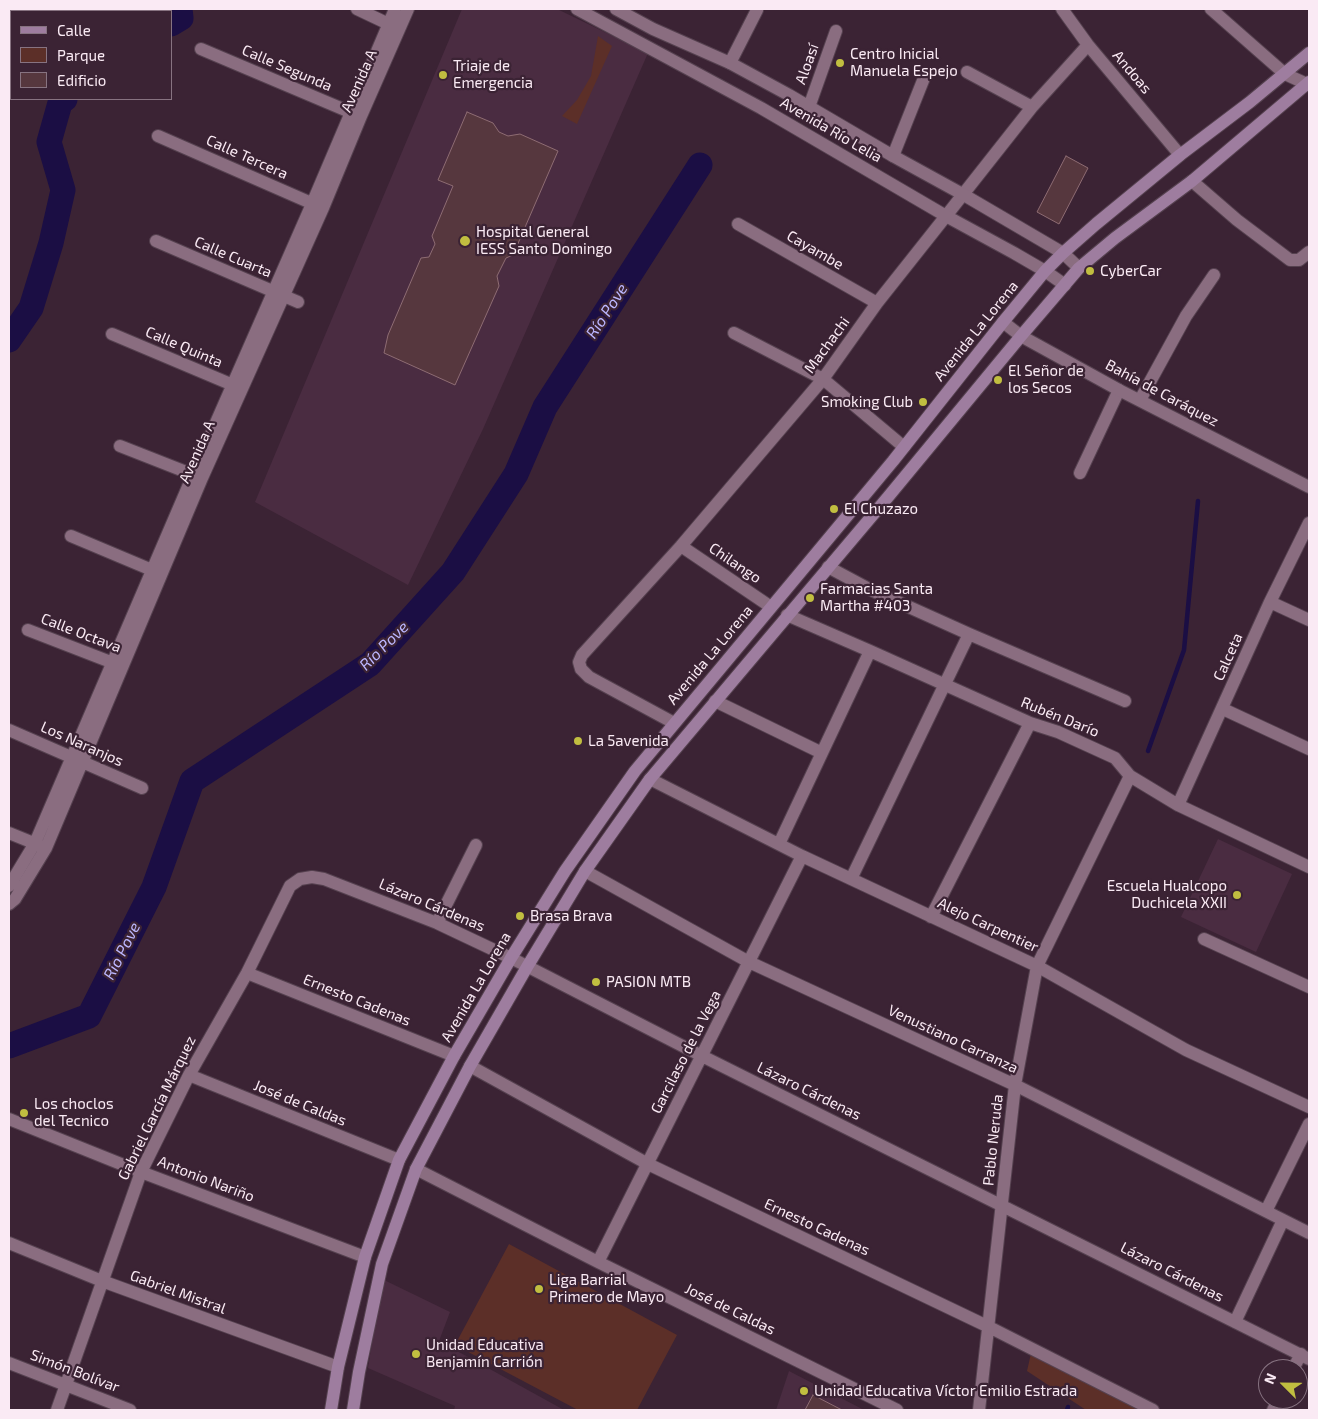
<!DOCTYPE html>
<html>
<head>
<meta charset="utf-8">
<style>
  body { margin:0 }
  #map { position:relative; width:1318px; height:1419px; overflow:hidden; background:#3b2334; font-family:"Exo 2",sans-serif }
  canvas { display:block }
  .frame { position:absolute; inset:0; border:10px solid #faeaf4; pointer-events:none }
  .legend { position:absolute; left:10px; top:10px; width:162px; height:90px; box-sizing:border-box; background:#3b2334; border:1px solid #877381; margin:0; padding:6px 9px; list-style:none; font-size:15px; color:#faeaf4 }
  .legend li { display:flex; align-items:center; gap:10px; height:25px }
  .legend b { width:25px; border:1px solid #877381 }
  .north { position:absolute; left:1258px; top:1359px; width:50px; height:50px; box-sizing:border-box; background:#3b2334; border:1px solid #877381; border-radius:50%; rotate:293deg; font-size:14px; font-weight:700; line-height:20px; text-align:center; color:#faeaf4 }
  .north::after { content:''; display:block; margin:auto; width:18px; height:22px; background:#c1be40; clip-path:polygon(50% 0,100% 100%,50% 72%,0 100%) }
</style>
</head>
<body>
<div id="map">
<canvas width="1318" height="1419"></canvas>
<div class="frame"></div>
<ul class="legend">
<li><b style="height:6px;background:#9e7d9f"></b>Calle</li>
<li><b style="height:14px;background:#5c2f28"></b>Parque</li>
<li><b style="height:14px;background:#56373e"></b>Edificio</li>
</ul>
<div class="north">N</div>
</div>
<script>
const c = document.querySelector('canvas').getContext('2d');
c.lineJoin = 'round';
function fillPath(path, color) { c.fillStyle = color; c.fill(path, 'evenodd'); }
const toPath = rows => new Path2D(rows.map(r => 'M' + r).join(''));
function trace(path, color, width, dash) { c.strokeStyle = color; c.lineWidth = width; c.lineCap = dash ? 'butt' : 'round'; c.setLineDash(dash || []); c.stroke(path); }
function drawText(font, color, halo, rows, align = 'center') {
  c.font = font + ' "Exo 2",sans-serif'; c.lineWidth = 4.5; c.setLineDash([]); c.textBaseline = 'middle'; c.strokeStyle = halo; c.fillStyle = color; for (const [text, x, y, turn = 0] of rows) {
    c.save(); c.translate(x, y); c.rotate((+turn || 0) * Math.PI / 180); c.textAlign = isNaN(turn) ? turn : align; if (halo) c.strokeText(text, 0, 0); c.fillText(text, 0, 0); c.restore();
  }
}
fillPath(toPath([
  [462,9,557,9,648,53,483,429,408,585,255,502],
  [1218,839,1292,874,1256,952,1181,917],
  [382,1279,450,1312,439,1341,564,1410,454,1410,455,1406,368,1368],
  [789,1371,864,1410,776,1410]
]), '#4a2c41');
fillPath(toPath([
  [598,36,612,46,577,124,562,116,577,100,591,76],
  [509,1244,677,1335,637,1410,578,1410,455,1345],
  [1032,1349,1153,1410,1086,1410,1027,1371]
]), '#5c2f28');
trace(toPath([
  [1148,751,1184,650,1198,501],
  [1067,1410,1068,1407]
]), '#1b0e44', 4.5);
trace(toPath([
  [171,24,181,18,180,9],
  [9,340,31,308,51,243,63,190,49,142,60,103,65,99],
  [9,1046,89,1016,154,887,192,781,370,664,453,572,516,474,545,407,700,165]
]), '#1b0e44', 25);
const building = toPath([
  [467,112,493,123,499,132,508,136,520,134,558,151,513,255,506,258,497,276,499,286,455,385,384,353,388,335,421,258,429,257,435,244,432,236,453,186,438,180,467,112],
  [1066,156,1088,168,1059,224,1037,212,1066,156],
  [813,1395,842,1410,805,1410,813,1395]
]);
fillPath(building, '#56373e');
trace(building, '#8e6c73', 1);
const minor = toPath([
  [357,9,395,27],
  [1062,9,1088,45,1180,155],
  [1211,9,1285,74,1309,85],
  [9,39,11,40],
  [201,49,357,115],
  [730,63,757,10],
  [967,72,1032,107],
  [809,107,836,31],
  [158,136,318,206],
  [893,156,926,73],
  [1192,181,1237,220,1290,260,1299,260,1309,252],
  [738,224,877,303],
  [156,241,298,302],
  [734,333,823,379,904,447],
  [112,334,240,388],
  [1140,400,1186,316,1214,275],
  [120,446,199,477],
  [1080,473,1119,390],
  [71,536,159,573],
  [681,546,771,607],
  [828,567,869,589,969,634,1125,701],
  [1270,602,1309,620],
  [787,615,870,651,1030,723,1058,732,1115,758,1130,776,1178,805,1309,867],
  [28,630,121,666],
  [715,701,822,753],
  [1223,709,1309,749],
  [674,723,589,677,581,669,579,662,582,655,681,546,823,379,877,303,946,216,1032,107,1088,45],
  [9,730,142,788],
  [650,779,802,856,1037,966,1186,1050,1309,1107],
  [1178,805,1270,602,1309,523],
  [9,833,41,846],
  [779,844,870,651],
  [585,871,749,962,1015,1085,1309,1233],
  [851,879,969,634],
  [9,886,35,843,193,475,312,204,395,9],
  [9,904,15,899,46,848,202,478,323,208,361,116,408,9],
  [931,917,1030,723],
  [437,923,476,845],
  [1204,939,1309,987],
  [247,973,454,1056],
  [470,1066,648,1164,989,1327,1153,1410],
  [189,1075,399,1160],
  [9,1119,141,1172,365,1257],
  [416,1169,598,1262,897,1410],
  [1266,1211,1309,1124],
  [9,1243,102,1281,338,1367],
  [598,1262,802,856],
  [1235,1322,1283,1220],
  [9,1363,130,1410],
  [1293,1369,1301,1354],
  [57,1410,141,1172,189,1075,247,973,290,886,300,879,312,877,324,879,437,923,511,958,702,1056,1309,1359],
  [979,1410,1015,1085,1037,966,1130,776],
  [1273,1410,1279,1399]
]);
const tertiary = toPath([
  [577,9,761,108,946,216,1014,253,1045,271,1065,285],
  [616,9,653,29,730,63,789,95,893,156,964,195,1063,253,1079,268],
  [1003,322,1021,336,1119,390,1309,487]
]);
const secondary = toPath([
  [331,1410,338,1367,365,1257,399,1160,454,1056,511,958,565,871,635,771,893,461,1003,322,1045,271,1063,253,1096,224,1180,155,1250,102,1309,53],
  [353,1410,359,1372,382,1264,416,1169,470,1066,527,967,585,871,650,779,888,497,1021,336,1079,268,1115,238,1192,181,1309,82]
]);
trace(minor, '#55414f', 14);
trace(tertiary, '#55414f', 14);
trace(secondary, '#55414f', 14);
trace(minor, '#8a6d80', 12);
trace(tertiary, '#8a6d80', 12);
trace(secondary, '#9e7d9f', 12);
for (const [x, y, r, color] of [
  [840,63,5,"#c1be40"],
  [443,75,5,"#c1be40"],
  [465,241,6,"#c1be40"],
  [1090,271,5,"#c1be40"],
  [998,380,5,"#c1be40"],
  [923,402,5,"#c1be40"],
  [834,509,5,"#c1be40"],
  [810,598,5,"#c1be40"],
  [578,741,5,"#c1be40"],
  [1237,895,5,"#c1be40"],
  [520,916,5,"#c1be40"],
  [596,982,5,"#c1be40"],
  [24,1113,5,"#c1be40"],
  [539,1289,5,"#c1be40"],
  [416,1354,5,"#c1be40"],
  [804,1391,5,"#c1be40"]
]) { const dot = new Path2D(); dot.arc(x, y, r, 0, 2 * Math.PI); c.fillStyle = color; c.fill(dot); trace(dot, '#3b2334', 2); }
drawText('15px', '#faeaf4', '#3b2334', [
  ["Centro Inicial",850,54],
  ["Manuela Espejo",850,71],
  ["Triaje de",453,66],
  ["Emergencia",453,83],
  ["Hospital General",476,232],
  ["IESS Santo Domingo",476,249],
  ["CyberCar",1100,271],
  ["El Señor de",1008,371],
  ["los Secos",1008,388],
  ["Smoking Club",913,402,"right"],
  ["El Chuzazo",844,509],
  ["Farmacias Santa",820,589],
  ["Martha #403",820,606],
  ["La 5avenida",588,741],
  ["Escuela Hualcopo",1227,886,"right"],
  ["Duchicela XXII",1227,903,"right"],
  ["Brasa Brava",530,916],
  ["PASION MTB",606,982],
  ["Los choclos",34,1104],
  ["del Tecnico",34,1121],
  ["Liga Barrial",549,1280],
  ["Primero de Mayo",549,1297],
  ["Unidad Educativa",426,1345],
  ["Benjamín Carrión",426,1362],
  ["Unidad Educativa Víctor Emilio Estrada",814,1391]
], 'left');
drawText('15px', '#faeaf4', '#3b2334', [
  ["Aloasí",807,64,-70],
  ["Calle Segunda",287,68,23],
  ["Andoas",1132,72,50],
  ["Avenida A",359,81,-66],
  ["Avenida Río Lelia",831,130,30],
  ["Calle Tercera",247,157,24],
  ["Cayambe",815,250,30],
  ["Calle Cuarta",233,257,23],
  ["Avenida La Lorena",976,331,-51],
  ["Machachi",827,345,-54],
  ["Calle Quinta",184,347,23],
  ["Bahía de Caráquez",1162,393,28],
  ["Avenida A",197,452,-66],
  ["Chilango",735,563,34],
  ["Calle Octava",81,633,21],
  ["Avenida La Lorena",710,655,-50],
  ["Calceta",1228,657,-66],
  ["Rubén Darío",1060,717,22],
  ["Los Naranjos",82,744,24],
  ["Lázaro Cárdenas",432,905,23],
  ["Alejo Carpentier",988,925,25],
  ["Avenida La Lorena",476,987,-60],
  ["Ernesto Cadenas",357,1000,22],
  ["Venustiano Carranza",953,1039,25],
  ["Garcilaso de la Vega",686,1052,-63],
  ["Lázaro Cárdenas",809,1091,26],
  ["José de Caldas",300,1103,22],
  ["Gabriel García Márquez",157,1108,-64],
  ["Pablo Neruda",993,1140,-84],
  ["Antonio Nariño",206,1179,21],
  ["Ernesto Cadenas",817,1227,25],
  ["Lázaro Cárdenas",1172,1272,27],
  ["Gabriel Mistral",178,1292,20],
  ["José de Caldas",730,1309,26],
  ["Simón Bolívar",75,1371,21]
]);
drawText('italic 16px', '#bcb7ff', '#3b2334', [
  ["Río Pove",607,311,-57],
  ["Río Pove",384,646,-45],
  ["Río Pove",122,951,-63]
]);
</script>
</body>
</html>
